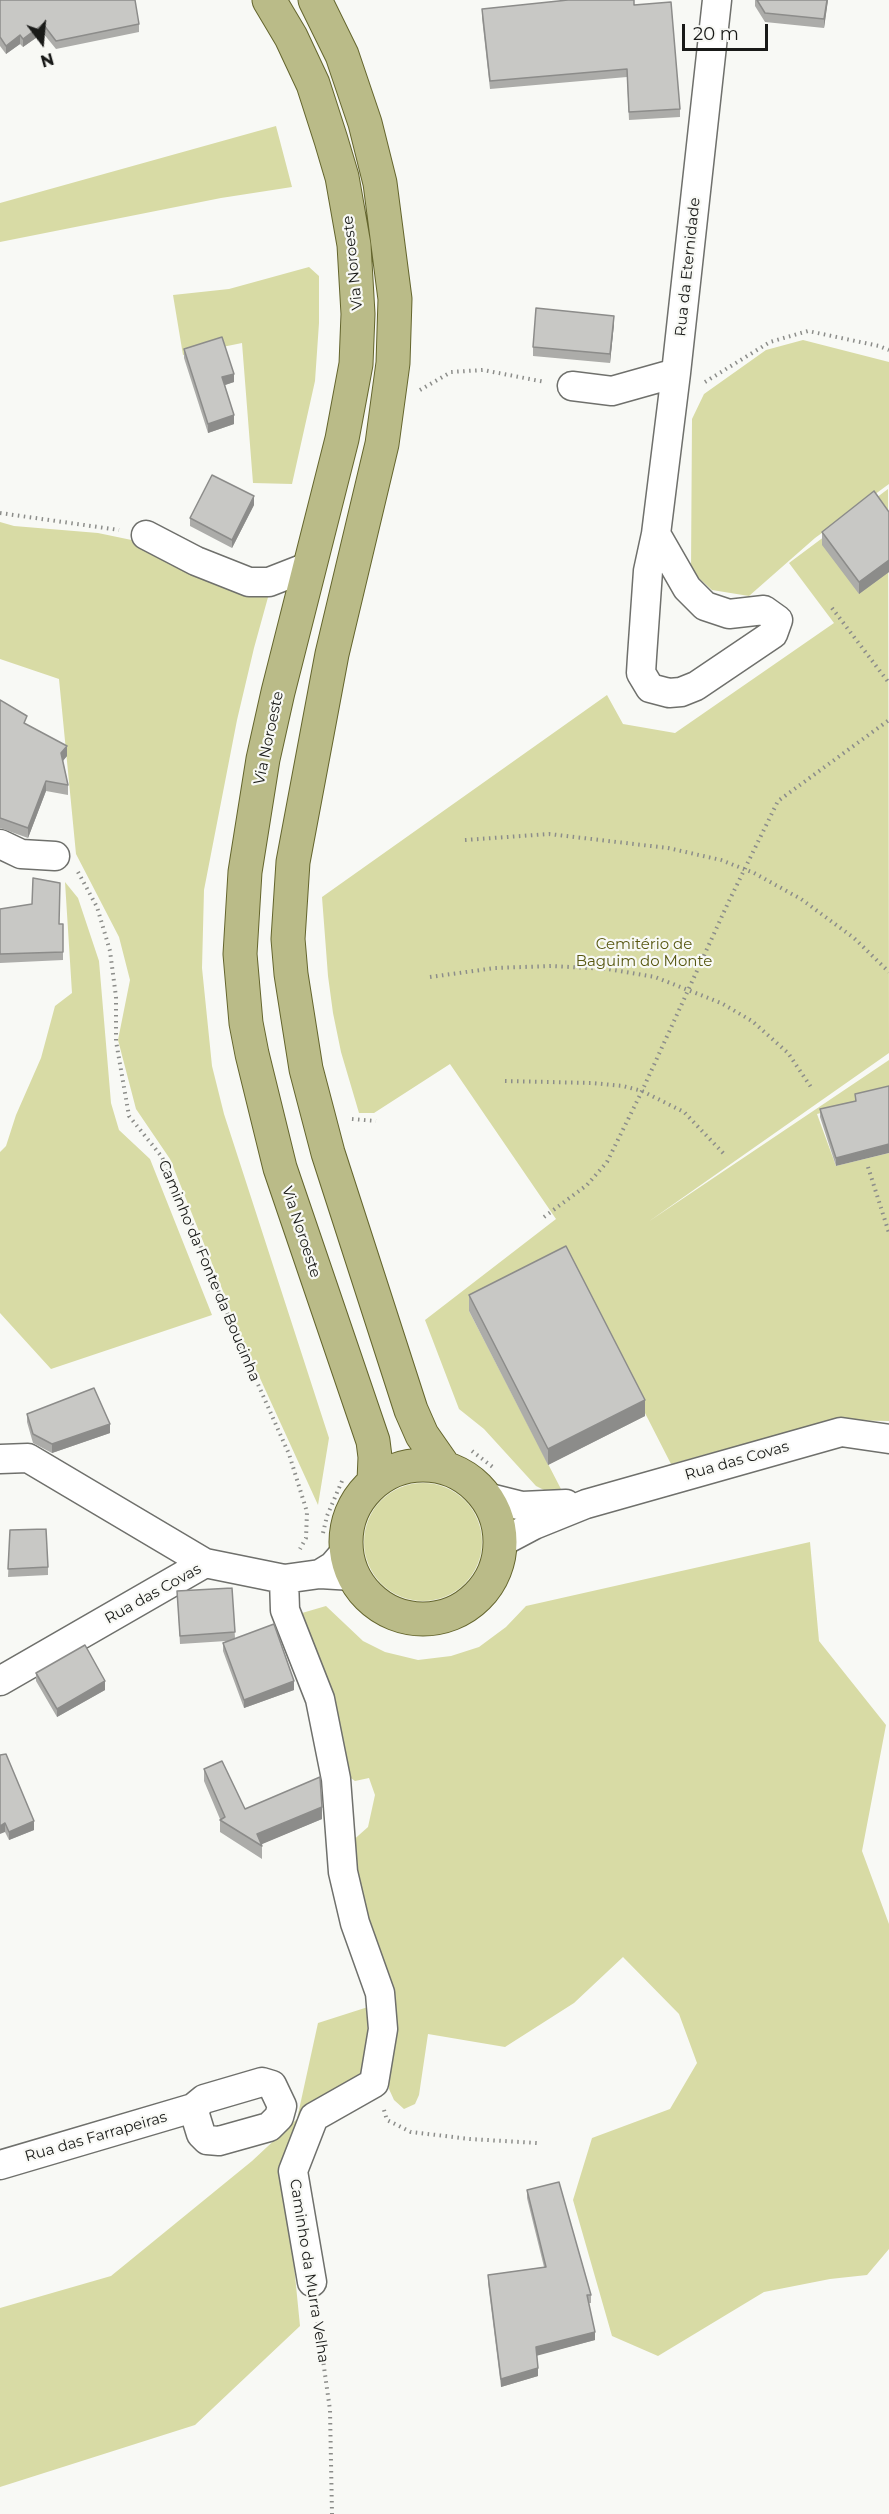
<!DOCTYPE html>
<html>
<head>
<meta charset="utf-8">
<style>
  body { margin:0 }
  #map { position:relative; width:889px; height:2514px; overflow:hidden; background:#f8f9f5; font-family:Montserrat,sans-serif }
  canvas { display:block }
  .north { position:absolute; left:12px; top:12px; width:60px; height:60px; -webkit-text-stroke:4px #f8f9f5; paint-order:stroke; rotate:164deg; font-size:16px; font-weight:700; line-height:24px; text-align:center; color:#191a18 }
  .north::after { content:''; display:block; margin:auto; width:21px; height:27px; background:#191a18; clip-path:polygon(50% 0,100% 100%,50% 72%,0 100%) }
  .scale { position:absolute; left:682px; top:24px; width:86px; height:27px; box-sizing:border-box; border:3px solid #191a18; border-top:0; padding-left:8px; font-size:18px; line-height:21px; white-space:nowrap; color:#191a18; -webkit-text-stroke:4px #f8f9f5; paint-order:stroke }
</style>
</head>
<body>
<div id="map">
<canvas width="889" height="2514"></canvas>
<div class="north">N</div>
<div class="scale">20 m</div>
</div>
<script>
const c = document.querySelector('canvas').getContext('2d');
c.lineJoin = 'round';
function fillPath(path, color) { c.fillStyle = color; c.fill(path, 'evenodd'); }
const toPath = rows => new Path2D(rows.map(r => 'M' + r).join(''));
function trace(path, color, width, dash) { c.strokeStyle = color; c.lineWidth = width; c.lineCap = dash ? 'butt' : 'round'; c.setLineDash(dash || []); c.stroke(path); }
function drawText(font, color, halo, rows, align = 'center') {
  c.font = font + ' Montserrat,sans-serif'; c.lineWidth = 4.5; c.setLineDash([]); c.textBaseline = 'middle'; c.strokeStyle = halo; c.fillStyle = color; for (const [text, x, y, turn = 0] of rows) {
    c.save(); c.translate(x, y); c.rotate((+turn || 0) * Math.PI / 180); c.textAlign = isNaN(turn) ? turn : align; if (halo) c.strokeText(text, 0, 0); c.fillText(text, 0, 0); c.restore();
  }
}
fillPath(toPath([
  [276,126,292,187,221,198,0,242,0,203],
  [309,267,319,276,319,323,315,381,292,484,253,483,242,343,183,355,173,295,229,289],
  [803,340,889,362,889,484,815,538,749,596,712,590,691,571,692,419,704,394,766,350],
  [888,489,889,1053,648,1222,889,1060,889,1095,817,1114,836,1166,889,1153,889,1421,831,1420,671,1464,574,1274,469,1311,562,1491,552,1494,536,1486,484,1429,459,1409,425,1320,556,1219,450,1064,374,1113,359,1113,341,1052,333,1013,328,976,322,897,607,695,623,724,675,733,834,623,789,563],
  [0,522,14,526,98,533,146,543,270,590,254,648,237,720,204,890,202,968,212,1066,224,1114,329,1438,318,1505,243,1341,170,1159,136,1109,118,1040,130,980,119,937,76,854,59,679,0,659],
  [65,882,78,898,99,961,111,1103,119,1130,150,1159,212,1315,51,1369,0,1313,0,1152,6,1146,16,1115,41,1058,55,1006,72,993],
  '364 1542a59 59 0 1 1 118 0a59 59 0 1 1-118 0Z',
  [810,1542,819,1641,886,1725,862,1851,889,1924,889,2249,867,2275,830,2279,764,2292,658,2356,612,2336,573,2200,592,2138,670,2109,697,2063,679,2014,623,1957,574,2003,505,2047,428,2034,419,2095,415,2104,404,2109,394,2100,389,2089,389,2069,350,1843,368,1827,375,1795,369,1778,355,1781,348,1776,300,1618,302,1613,326,1606,363,1641,385,1652,418,1660,451,1656,479,1647,506,1627,526,1606],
  [368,2007,367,2065,358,2085,284,2164,300,2326,195,2425,0,2487,0,2308,111,2276,252,2161,297,2119,318,2023]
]), '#d8dba5');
const minor = toPath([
  [572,386,612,391,676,373],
  [656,534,687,588,705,606,729,614,764,610,778,620,773,634,696,686,681,692,669,693,650,688,641,673,642,657,648,571,656,534,676,373,717,0],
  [146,535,196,561,249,582,269,582,310,566],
  [0,844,21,854,55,856],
  [0,1459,28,1458,205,1563],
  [486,1497,522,1506,566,1504],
  [500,1543,534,1525,586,1504,841,1432,889,1439],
  [320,1574,333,1566,346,1551],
  [284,1579,285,1610,320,1699,336,1779,343,1872,355,1923,380,1993,383,2029,374,2083,314,2117,293,2171,312,2282],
  [0,1681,205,1563,284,1579,320,1574,353,1576],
  [0,2165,193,2108,204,2099,262,2082,272,2085,282,2106,279,2117,269,2127,219,2141,207,2140,201,2134,193,2108]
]);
const major = toPath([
  [269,0,291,37,313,84,331,140,342,177,354,245,358,314,356,364,342,439,278,692,263,759,245,872,240,954,246,1023,252,1054,280,1168,373,1441,375,1457,374,1481],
  [315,0,342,55,365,123,380,183,395,299,393,363,382,444,332,654,293,862,288,939,291,974,306,1069,328,1153,411,1410,422,1435,445,1468],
  '346 1542a77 77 0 1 1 154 0a77 77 0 1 1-154 0Z'
]);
trace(minor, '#6f706c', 31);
trace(major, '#64652d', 35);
trace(toPath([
  [705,382,770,342,808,331,879,346,889,350],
  [420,390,451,372,483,370,545,382],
  [0,513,119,530],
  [832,608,889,683],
  [465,840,549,834,668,848,721,860,754,873,801,899,854,938,889,972],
  [78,872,97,907,110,951,116,997,116,1041,129,1116,162,1157,192,1225,236,1335,289,1454,307,1512,306,1538,300,1549],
  [430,977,495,968,551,966,608,969,655,977,721,1003,752,1021,788,1053,811,1087],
  [505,1081,592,1083,623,1086,642,1091,684,1112,724,1154],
  [352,1119,376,1121],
  [868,1167,889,1233],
  [544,1217,587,1185,607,1162,642,1091,728,903,778,801,889,720],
  [472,1451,494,1468],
  [323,1533,327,1516,342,1481],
  [384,2110,387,2120,411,2132,470,2139,537,2143],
  [316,2310,330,2410,332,2514]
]), '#8c8d8a', 4, [1.5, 4.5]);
trace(minor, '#fff', 28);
trace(major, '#babb88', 33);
fillPath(toPath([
  [0,0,139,24,139,32,56,49,43,33,23,47,20,44,6,54,0,46],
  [755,0,828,0,824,28,765,22,755,6],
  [634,5,680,109,680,117,629,120,627,77,490,89,482,18,482,9],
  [614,324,610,363,533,356,533,347],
  [184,349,234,382,225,385,234,424,208,433,184,358],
  [254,505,232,548,190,526,190,518],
  [889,512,889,572,859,594,822,545,822,532],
  [0,700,27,725,67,756,63,761,68,785,68,795,46,791,28,838,0,828],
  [0,909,59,924,63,952,63,960,0,963],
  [889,1086,836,1166,820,1117,820,1109,855,1101,855,1094],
  [469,1295,645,1416,548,1465,469,1311],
  [27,1414,110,1433,52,1453,33,1443,27,1422],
  [10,1530,48,1567,48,1575,8,1577],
  [232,1588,235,1638,294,1690,244,1708,223,1651,223,1643,226,1641,180,1644,177,1591],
  [36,1673,105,1690,57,1717,36,1681],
  [0,1755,34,1830,9,1840,5,1832],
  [204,1769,245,1809,322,1819,261,1844,262,1846,262,1859,220,1832,220,1819,204,1781],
  [527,2190,591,2295,591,2303,589,2303,595,2340,537,2355,538,2376,501,2387,488,2283,488,2275,544,2267,527,2198]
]), '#acaca9');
fillPath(toPath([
  [827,0,828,0,824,28,824,19],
  [43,24,43,33,23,47,23,39],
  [20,35,20,44,6,54,6,46],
  [614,316,614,324,610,363,610,354],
  [234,374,234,382,222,386,222,377],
  [234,415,234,424,208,433,208,424],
  [254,496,254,505,232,548,232,540],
  [889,560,889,572,859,594,859,582],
  [67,746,67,756,61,763,61,753],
  [46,781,46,791,28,838,28,828],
  [889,1144,889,1153,836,1166,836,1158],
  [645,1400,645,1416,548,1465,548,1449],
  [110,1424,110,1433,52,1453,52,1444],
  [105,1681,105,1690,57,1717,57,1709],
  [294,1681,294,1690,244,1708,244,1700],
  [322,1807,322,1819,260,1845,257,1834],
  [34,1821,34,1830,9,1840,9,1832],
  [5,1823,5,1832,0,1834,0,1826],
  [595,2332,595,2340,536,2356,536,2347],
  [538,2368,538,2376,501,2387,501,2379]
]), '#8c8c8a');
const building = toPath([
  [0,0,135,0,139,24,56,41,43,24,23,39,20,35,6,46,0,37,0,0],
  [568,0,634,0,634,5,671,2,680,109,629,112,627,69,490,81,482,9,568,0],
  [757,0,827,0,824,19,765,13,757,0],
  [536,308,614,316,610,354,533,347,536,308],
  [222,337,234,374,222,377,234,415,208,424,184,349,222,337],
  [212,475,254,496,232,540,190,518,212,475],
  [874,491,889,512,889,560,859,582,822,532,874,491],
  [0,700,27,716,24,723,67,746,61,753,68,785,46,781,28,828,0,818,0,700],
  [33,878,60,883,59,924,63,924,63,952,0,954,0,909,32,904,33,878],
  [889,1086,889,1144,836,1158,820,1109,856,1101,855,1094,889,1086],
  [566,1246,645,1400,548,1449,469,1295,566,1246],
  [94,1388,110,1424,52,1444,33,1434,27,1414,94,1388],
  [46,1529,48,1567,8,1569,10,1530,46,1529],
  [232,1588,235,1632,180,1636,177,1591,232,1588],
  [274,1624,294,1681,244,1700,223,1643,274,1624],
  [85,1645,105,1681,57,1709,36,1673,85,1645],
  [6,1754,34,1821,9,1832,5,1823,0,1826,0,1755,6,1754],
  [222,1761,245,1809,320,1777,322,1807,257,1834,262,1846,220,1820,225,1817,204,1769,222,1761],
  [559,2182,591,2295,587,2295,595,2332,536,2347,538,2368,501,2379,488,2275,546,2267,527,2190,559,2182]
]);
fillPath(building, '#c8c8c5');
trace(building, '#8c8c8a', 1.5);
drawText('15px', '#191a18', '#f8f9f5', [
  ["Via Noroeste",353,263,-96],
  ["Rua da Eternidade",688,267,-84],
  ["Via Noroeste",269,738,-78],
  ["Via Noroeste",301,1232,72],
  ["Caminho da Fonte da Boucinha",209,1271,67],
  ["Rua das Covas",737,1461,-16],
  ["Rua das Covas",153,1594,-29],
  ["Rua das Farrapeiras",96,2137,-16],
  ["Caminho da Murra Velha",309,2271,81]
]);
drawText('15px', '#575711', '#f8f9f5', [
  ["Cemitério de",644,945],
  ["Baguim do Monte",644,962]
]);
</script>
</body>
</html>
